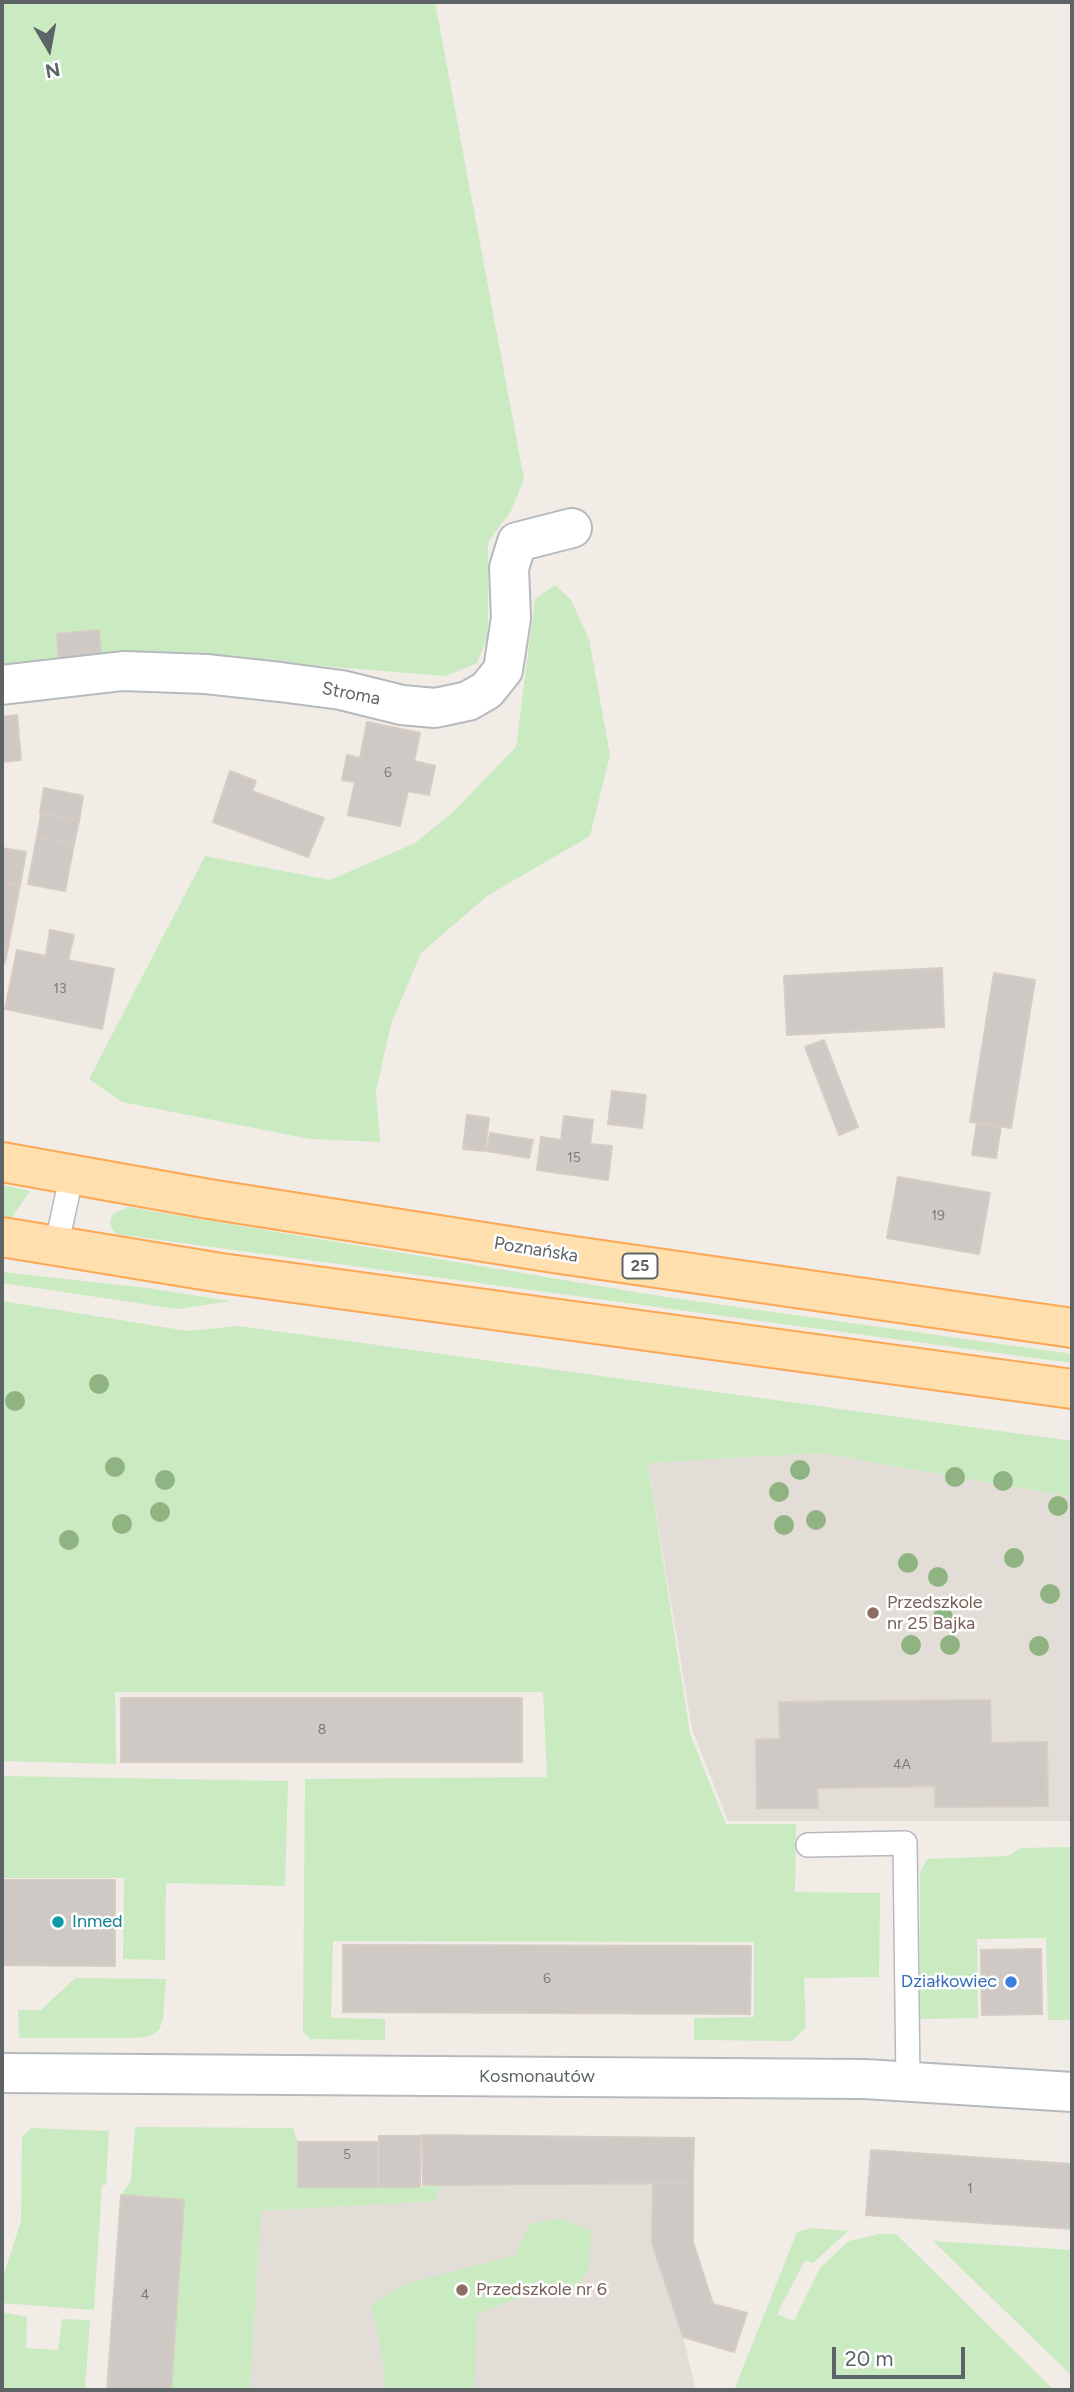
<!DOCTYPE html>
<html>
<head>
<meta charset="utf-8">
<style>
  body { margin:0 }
  #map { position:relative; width:1074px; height:2392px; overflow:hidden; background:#f1ece6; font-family:Figtree,sans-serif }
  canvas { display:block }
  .frame { position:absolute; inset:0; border:4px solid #5d6468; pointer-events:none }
  .north { position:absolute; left:14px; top:14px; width:70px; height:70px; -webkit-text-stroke:5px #fff; paint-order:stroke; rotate:170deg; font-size:19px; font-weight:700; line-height:28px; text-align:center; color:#5d6468 }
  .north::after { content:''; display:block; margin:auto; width:24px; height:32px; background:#5d6468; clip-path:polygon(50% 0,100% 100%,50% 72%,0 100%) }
  .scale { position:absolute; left:832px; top:2347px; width:133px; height:32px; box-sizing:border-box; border:4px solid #5d6468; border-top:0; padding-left:9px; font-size:21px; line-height:24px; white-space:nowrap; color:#5d6468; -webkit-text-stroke:5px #fff; paint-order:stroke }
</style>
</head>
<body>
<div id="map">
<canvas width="1074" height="2392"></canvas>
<div class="frame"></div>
<div class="north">N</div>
<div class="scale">20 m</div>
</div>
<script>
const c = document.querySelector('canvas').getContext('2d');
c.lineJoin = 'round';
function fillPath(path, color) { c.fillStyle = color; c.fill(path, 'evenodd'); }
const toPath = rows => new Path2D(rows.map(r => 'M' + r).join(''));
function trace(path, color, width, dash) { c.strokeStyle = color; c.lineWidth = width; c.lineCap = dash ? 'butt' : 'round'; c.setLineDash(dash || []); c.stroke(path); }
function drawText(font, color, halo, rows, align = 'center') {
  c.font = font + ' Figtree,sans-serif'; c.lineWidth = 5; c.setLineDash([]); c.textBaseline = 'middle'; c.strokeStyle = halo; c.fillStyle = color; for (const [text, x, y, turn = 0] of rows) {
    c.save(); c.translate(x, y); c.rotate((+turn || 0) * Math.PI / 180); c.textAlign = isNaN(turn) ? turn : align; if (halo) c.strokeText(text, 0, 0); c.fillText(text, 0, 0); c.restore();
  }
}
fillPath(toPath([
  [820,1453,1072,1497,1072,1821,728,1821,692,1729,648,1463],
  [653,2184,652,2243,683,2337,696,2390,250,2390,261,2211,434,2201,440,2185]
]), '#e3ddd7');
fillPath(toPath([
  [2,2,435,2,524,479,511,511,488,542,488,636,477,663,446,676,198,656,2,666],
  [555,585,571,600,589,639,610,755,590,836,487,896,421,953,391,1024,376,1091,380,1142,310,1139,122,1102,89,1079,205,856,330,880,415,843,453,812,516,747,535,599],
  [2,1185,30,1191,12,1217,2,1215],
  [128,1207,659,1296,1072,1354,1072,1363,116,1234,112,1229,110,1221,113,1214],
  [2,1272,147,1288,231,1301,178,1309,2,1283],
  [2,1301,188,1331,239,1326,1072,1441,1072,1497,820,1453,648,1463,690,1734,726,1824,796,1824,795,1892,880,1893,879,1977,804,1978,806,2027,792,2041,694,2040,694,2018,754,2017,754,1942,333,1941,331,2018,385,2019,385,2040,310,2039,303,2032,303,2022,305,1779,547,1777,543,1692,115,1692,116,1764,2,1761],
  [2,1776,288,1781,285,1886,166,1883,165,1960,123,1959,124,1878,2,1878],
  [1072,1847,1072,2020,1048,2020,1046,1938,977,1939,978,2018,920,2019,920,1872,927,1859,1008,1856,1021,1848],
  [75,1978,166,1979,163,2019,159,2030,150,2036,137,2038,19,2038,18,2010,41,2010],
  [135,2127,293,2128,298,2142,298,2187,420,2187,440,2185,435,2201,261,2211,250,2390,171,2390,184,2200,121,2195,131,2181],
  [31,2128,109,2131,106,2185,102,2185,94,2310,2,2303,2,2280,21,2221,22,2137],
  [562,2219,591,2230,589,2270,575,2287,531,2293,477,2314,474,2390,386,2390,381,2348,371,2305,406,2284,516,2255,529,2224],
  [812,2228,848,2231,813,2263,805,2260,777,2314,794,2321,820,2268,849,2241,879,2234,896,2234,1054,2390,734,2390,797,2232],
  [933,2241,1072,2250,1072,2376],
  [2,2312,27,2317,26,2348,58,2350,62,2319,90,2320,85,2390,2,2390]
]), '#caeac1');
const building = toPath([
  [99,630,101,659,59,662,57,634,99,630],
  [17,715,21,760,2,762,2,717,17,715],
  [367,722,420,733,414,761,435,766,429,795,408,791,400,826,348,815,355,782,342,780,347,755,360,758,367,722],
  [230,771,256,781,252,791,324,818,308,857,213,822,230,771],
  [44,788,83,796,79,821,40,813,44,788],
  [41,814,79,821,74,844,37,837,41,814],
  [37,837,74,844,65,891,28,884,37,837],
  [2,848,26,852,20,885,2,882,2,848],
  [2,882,20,885,5,963,2,963,2,882],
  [50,930,74,935,68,960,114,969,102,1029,5,1009,17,950,46,956,50,930],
  [942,968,944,1027,787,1035,784,976,942,968],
  [994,973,1035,980,1011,1128,970,1122,994,973],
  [824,1040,838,1076,819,1083,805,1047,824,1040],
  [838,1076,858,1127,839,1135,819,1083,838,1076],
  [612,1091,646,1095,642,1128,608,1124,612,1091],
  [467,1115,489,1118,485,1151,463,1149,467,1115],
  [564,1116,593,1120,590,1144,612,1146,608,1180,537,1170,541,1137,561,1140,564,1116],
  [977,1123,1001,1126,996,1158,972,1155,977,1123],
  [490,1133,533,1140,529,1158,487,1151,490,1133],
  [898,1177,990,1193,979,1254,887,1238,898,1177],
  [121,1698,522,1698,522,1762,121,1762,121,1698],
  [990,1700,991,1743,1047,1742,1048,1806,935,1807,935,1786,817,1788,818,1808,757,1808,756,1740,780,1739,779,1702,990,1700],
  [2,1880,115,1880,115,1966,2,1965,2,1880],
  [343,1945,751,1946,750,2014,343,2012,343,1945],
  [1041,1949,1042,2014,982,2015,981,1950,1041,1949],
  [422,2135,694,2138,693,2183,423,2185,422,2135],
  [379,2136,420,2136,420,2187,379,2187,379,2136],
  [298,2142,378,2142,378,2187,298,2187,298,2142],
  [871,2150,1072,2164,1072,2229,866,2215,871,2150],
  [693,2183,693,2242,713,2304,747,2313,734,2352,683,2337,652,2243,653,2184,693,2183],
  [121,2195,184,2200,171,2390,107,2390,121,2195]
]);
fillPath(building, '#cec9c5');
trace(building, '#d6ccc4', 2);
const service = toPath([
  [56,1247,72,1174],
  [808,1845,905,1843,908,2082]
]);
const minor = toPath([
  [2,685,123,671,206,674,280,682,341,690,402,705,435,708,468,701,487,690,503,670,511,618,509,568,517,542,572,528],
  [2,2073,865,2079,1072,2092]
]);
const primary = toPath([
  [2,1162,209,1199,560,1254,1072,1328],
  [2,1237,221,1273,1072,1389]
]);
trace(service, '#b6babe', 26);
trace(minor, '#b6babe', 42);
trace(primary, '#fda653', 42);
trace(service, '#fff', 23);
trace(minor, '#fff', 38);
trace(primary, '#ffdfad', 38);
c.fillStyle = '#8fb481';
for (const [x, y] of [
  [99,1384],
  [15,1401],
  [115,1467],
  [800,1470],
  [955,1477],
  [165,1480],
  [1003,1481],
  [779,1492],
  [1058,1506],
  [160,1512],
  [816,1520],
  [122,1524],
  [784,1525],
  [69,1540],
  [1014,1558],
  [908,1563],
  [938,1577],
  [1050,1594],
  [943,1617],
  [911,1645],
  [950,1645],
  [1039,1646]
]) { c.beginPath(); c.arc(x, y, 10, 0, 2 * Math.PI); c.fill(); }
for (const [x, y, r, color] of [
  [873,1613,7,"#8d6e63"],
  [58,1922,7,"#0f9aa8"],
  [1011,1982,7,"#3f7fe0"],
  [462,2290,7,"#8d6e63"]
]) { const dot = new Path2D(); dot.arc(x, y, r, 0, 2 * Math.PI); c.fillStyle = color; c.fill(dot); trace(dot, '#fff', 2.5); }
drawText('14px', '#797d7f', null, [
  ["6",388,773],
  ["13",60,989],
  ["15",574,1158],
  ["19",938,1216],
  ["8",322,1730],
  ["4A",902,1765],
  ["6",547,1979],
  ["5",347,2155],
  ["1",970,2189],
  ["4",145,2295]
]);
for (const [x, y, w] of [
  [640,1266,35]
]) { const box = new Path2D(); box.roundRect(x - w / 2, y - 12.5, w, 25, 5); c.fillStyle = '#fff'; c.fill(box); trace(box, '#5d6468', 2); }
drawText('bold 16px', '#5d6468', null, [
  ["25",640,1266]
]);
drawText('18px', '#5d6468', '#fff', [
  ["Stroma",351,694,11],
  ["Poznańska",536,1250,9],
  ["Kosmonautów",537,2077]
]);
drawText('18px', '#785e54', '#fff', [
  ["Przedszkole",887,1603],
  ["nr 25 Bajka",887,1624],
  ["Przedszkole nr 6",476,2290]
], 'left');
drawText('18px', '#0d838f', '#fff', [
  ["Inmed",72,1922]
], 'left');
drawText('18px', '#366cbe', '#fff', [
  ["Działkowiec",997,1982]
], 'right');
</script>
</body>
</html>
